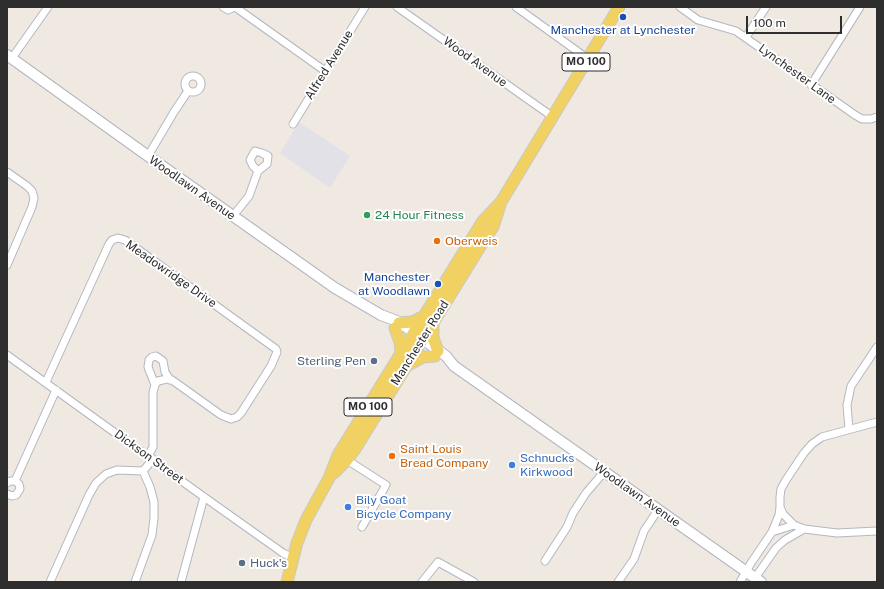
<!DOCTYPE html>
<html>
<head>
<meta charset="utf-8">
<style>
  body { margin:0 }
  #map { position:relative; width:884px; height:589px; overflow:hidden; background:#efe9e1; font-family:"Public Sans",sans-serif }
  canvas { display:block }
  .frame { position:absolute; inset:0; border:8px solid #2e2e2e; pointer-events:none }
  .scale { position:absolute; left:746px; top:16px; width:96px; height:18px; box-sizing:border-box; border:2px solid #2e2e2e; border-top:0; padding-left:5px; font-size:12px; line-height:14px; white-space:nowrap; color:#2e2e2e; -webkit-text-stroke:3px #fff; paint-order:stroke }
</style>
</head>
<body>
<div id="map">
<canvas width="884" height="589"></canvas>
<div class="frame"></div>
<div class="scale">100 m</div>
</div>
<script>
const c = document.querySelector('canvas').getContext('2d');
c.lineJoin = 'round';
function fillPath(path, color) { c.fillStyle = color; c.fill(path, 'evenodd'); }
const toPath = rows => new Path2D(rows.map(r => 'M' + r).join(''));
function trace(path, color, width, dash) { c.strokeStyle = color; c.lineWidth = width; c.lineCap = dash ? 'butt' : 'round'; c.setLineDash(dash || []); c.stroke(path); }
function drawText(font, color, halo, rows, align = 'center') {
  c.font = font + ' "Public Sans",sans-serif'; c.lineWidth = 4; c.setLineDash([]); c.textBaseline = 'middle'; c.strokeStyle = halo; c.fillStyle = color; for (const [text, x, y, turn = 0] of rows) {
    c.save(); c.translate(x, y); c.rotate((+turn || 0) * Math.PI / 180); c.textAlign = isNaN(turn) ? turn : align; if (halo) c.strokeText(text, 0, 0); c.fillText(text, 0, 0); c.restore();
  }
}
fillPath(toPath([
  [299,122,350,156,330,188,280,153]
]), '#e3e1e8');
const street = toPath([
  [223,7,228,10,234,7],
  [235,7,325,71],
  [397,7,553,117],
  [516,7,588,59],
  [680,7,698,20,736,31,855,115,862,119,871,119,877,117],
  [746,37,766,7],
  [12,58,48,7],
  '185 84a8 8 0 1 1 16 0a8 8 0 1 1-16 0Z',
  [811,85,860,7],
  [293,124,365,7],
  [148,156,174,112,188,91],
  [7,172,27,186,32,191,34,198,32,207,7,265],
  [233,216,249,196,258,171,267,164,268,156,262,153,255,151,250,160,253,166,258,171],
  [7,355,204,497,283,553,293,558],
  [46,382,109,244,112,240,118,238,125,240,276,349,277,352,271,366,241,413,237,417,231,419,221,415,172,380,167,379,158,381,155,385,153,392,153,447,148,456],
  [155,385,148,367,149,360,152,357,156,356,163,361,165,372,170,380],
  [877,422,822,437,812,444,804,453,786,480,781,489,780,497,780,507,783,514,794,525,804,529,837,533,877,531],
  [849,429,847,405,851,386,877,347],
  [347,460,386,485,362,527],
  [15,481,56,390],
  [7,483,10,481,15,481,19,484,20,489,16,495,12,496,7,494],
  [772,532,794,525],
  [545,561,567,527,573,513,586,493,604,472],
  [755,578,776,548,785,540,804,529],
  [50,582,89,495,96,483,106,474,117,470,143,471,153,459],
  [135,582,152,535,154,518,154,502,150,487,143,471],
  [181,582,204,497],
  [422,582,438,562,474,582],
  [618,582,634,559,644,531,658,510],
  [740,582,751,563,772,532,779,515,780,507]
]);
const secondary = toPath([
  [7,55,148,156,335,288,381,315,397,321,406,327,446,356,454,366,761,582]
]);
const primary = toPath([
  [433,322,433,338,438,351],
  [399,323,412,322,425,316],
  [395,328,400,342,401,355],
  [408,365,423,357,435,356],
  [334,473,347,460,355,449,481,245,493,227,500,205],
  [287,582,297,543,306,520,329,478,338,455,483,221,501,202,619,7]
]);
trace(street, '#b4b7c1', 9);
trace(secondary, '#b4b7c1', 12);
trace(primary, '#c9c9c9', 13);
trace(street, '#fff', 7);
trace(secondary, '#fff', 10);
trace(primary, '#f2d163', 11);
for (const [x, y, r, color] of [
  [623,17,4,"#1a4fb4"],
  [367,215,4,"#2e9e5b"],
  [437,241,4,"#e8710a"],
  [438,284,4,"#1a4fb4"],
  [374,361,4,"#5c6f8a"],
  [392,456,4,"#e8710a"],
  [512,465,4,"#3f7fe0"],
  [348,507,4,"#3f7fe0"],
  [242,563,4,"#5c6f8a"]
]) { const dot = new Path2D(); dot.arc(x, y, r, 0, 2 * Math.PI); c.fillStyle = color; c.fill(dot); trace(dot, '#fff', 1.5); }
for (const [x, y, w] of [
  [586,62,48],
  [368,407,48]
]) { const box = new Path2D(); box.roundRect(x - w / 2, y - 9, w, 18, 3); c.fillStyle = '#fff'; c.fill(box); trace(box, '#2e2e2e', 1); }
drawText('bold 11px', '#2e2e2e', null, [
  ["MO 100",586,62],
  ["MO 100",368,407]
]);
drawText('12px', '#164399', '#fff', [
  ["Manchester at Lynchester",623,30],
  ["Manchester",430,277,"right"],
  ["at Woodlawn",430,291,"right"]
]);
drawText('12px', '#2e2e2e', '#fff', [
  ["Wood Avenue",475,62,36],
  ["Alfred Avenue",329,65,-58],
  ["Lynchester Lane",797,74,36],
  ["Woodlawn Avenue",192,188,35],
  ["Meadowridge Drive",171,274,35],
  ["Manchester Road",420,343,-58],
  ["Dickson Street",149,457,36],
  ["Woodlawn Avenue",637,495,35]
]);
drawText('12px', '#27864d', '#fff', [
  ["24 Hour Fitness",375,215]
], 'left');
drawText('12px', '#c56008', '#fff', [
  ["Oberweis",445,241],
  ["Saint Louis",400,449],
  ["Bread Company",400,463]
], 'left');
drawText('12px', '#4e5e75', '#fff', [
  ["Sterling Pen",366,361],
  ["Huck's",250,563,"left"]
], 'right');
drawText('12px', '#366cbe', '#fff', [
  ["Schnucks",520,458],
  ["Kirkwood",520,472],
  ["Bily Goat",356,500],
  ["Bicycle Company",356,514]
], 'left');
</script>
</body>
</html>
